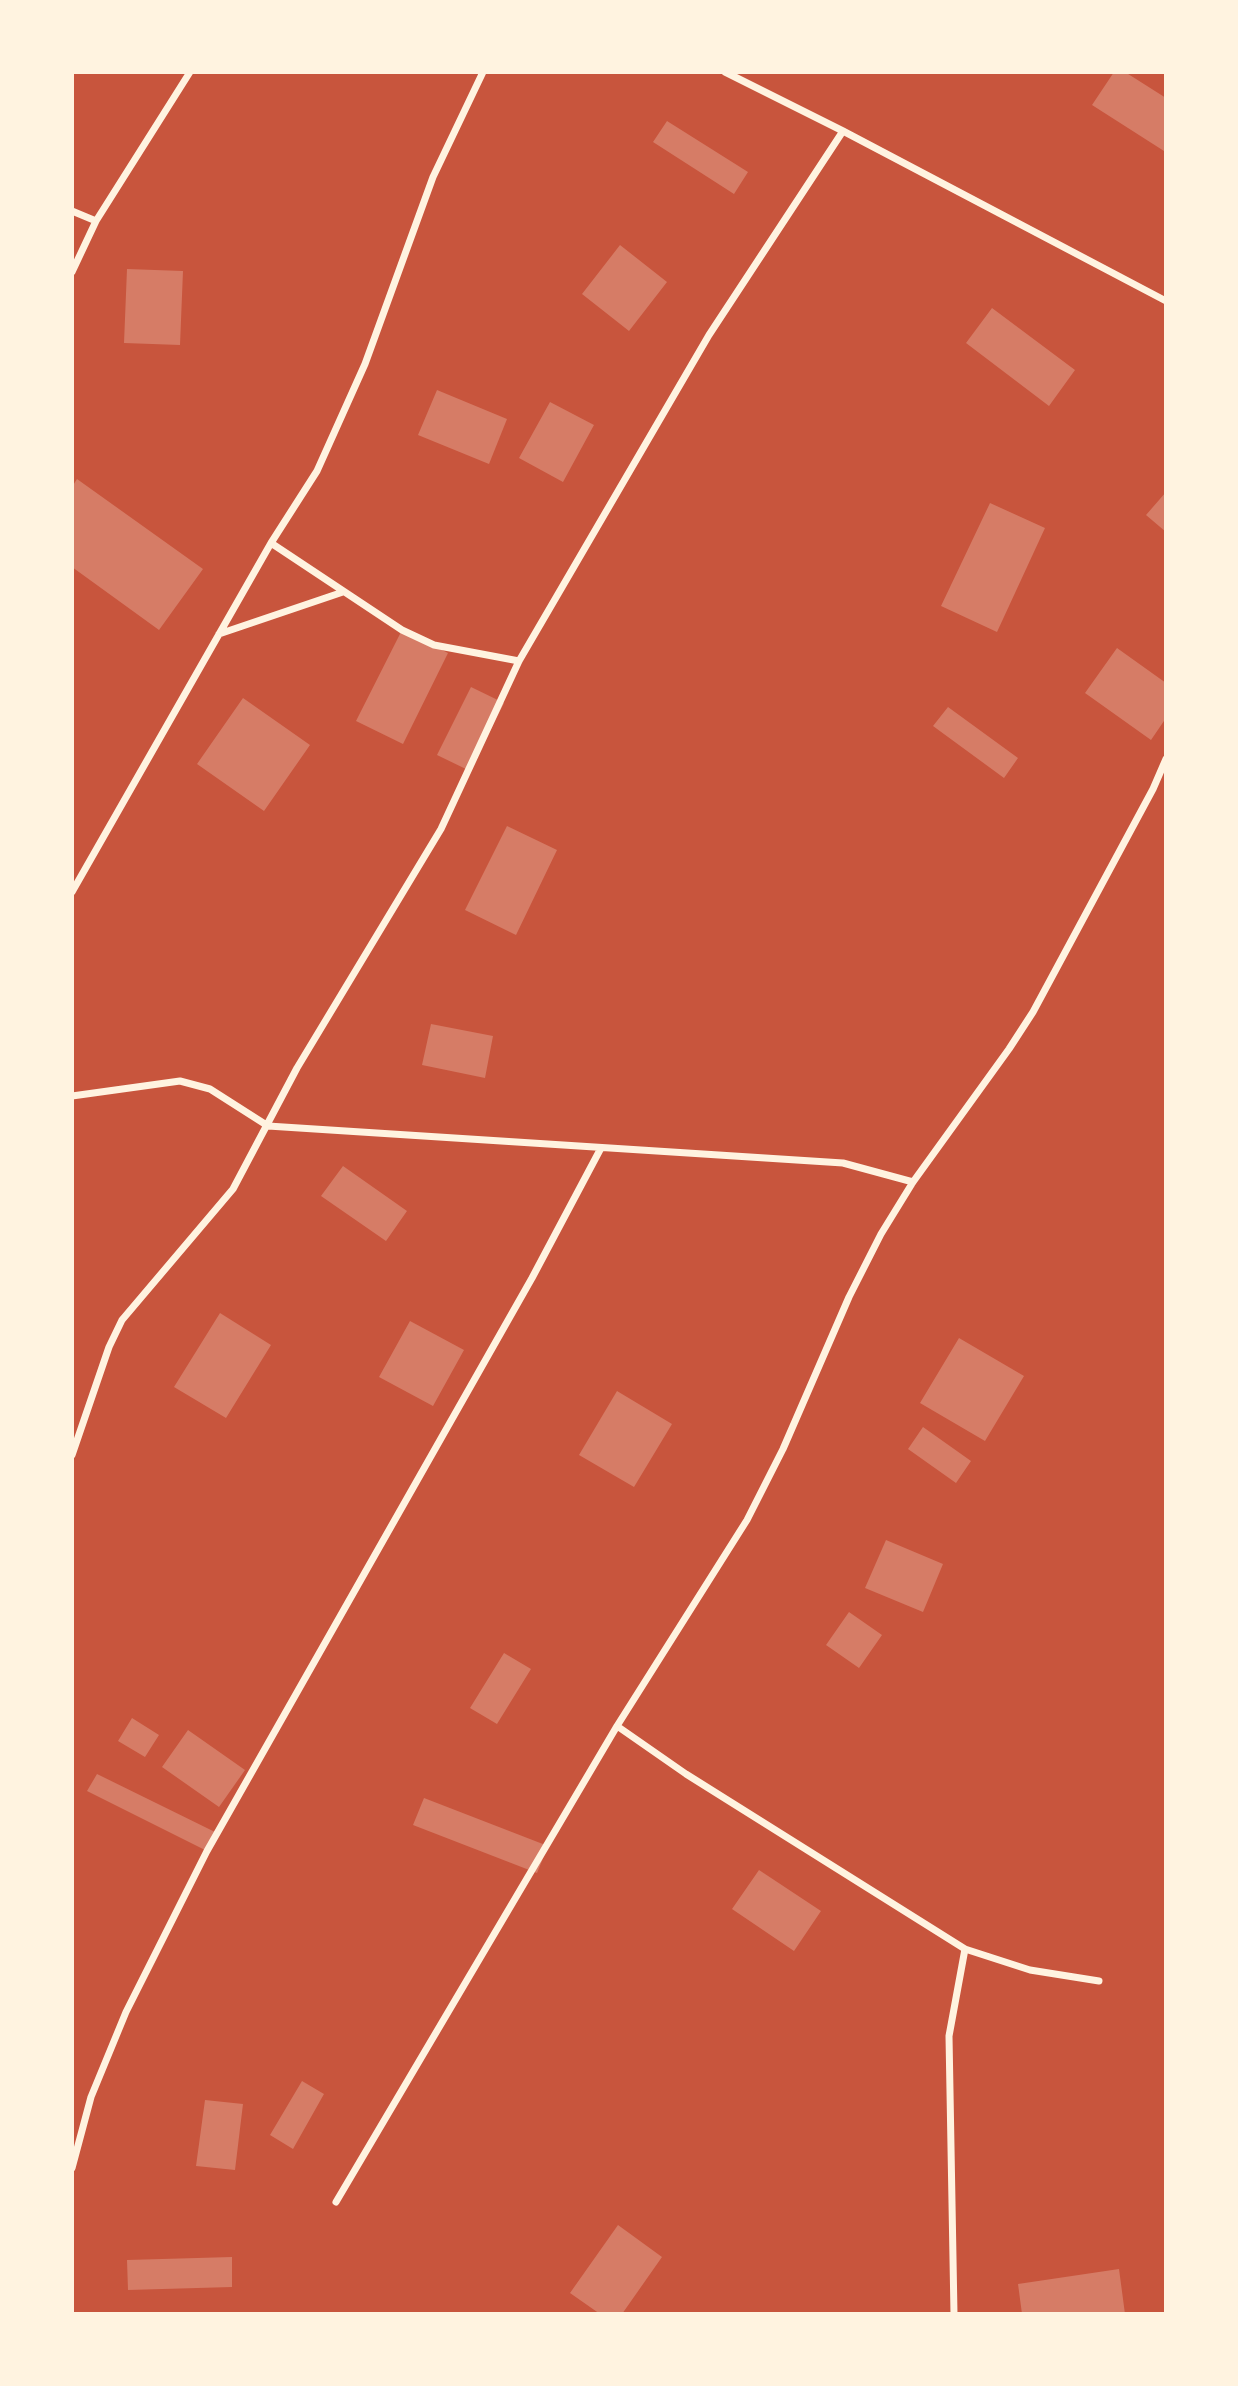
<!DOCTYPE html>
<html>
<head>
<meta charset="utf-8">
<style>
  body { margin:0 }
  #map { position:relative; width:1238px; height:2386px; overflow:hidden; background:#c8553d; font-family:Quicksand,sans-serif }
  canvas { display:block }
  .frame { position:absolute; inset:0; border:74px solid #fff3e0; pointer-events:none }
</style>
</head>
<body>
<div id="map">
<canvas width="1238" height="2386"></canvas>
<div class="frame"></div>
</div>
<script>
const c = document.querySelector('canvas').getContext('2d');
c.lineJoin = 'round';
function fillPath(path, color) { c.fillStyle = color; c.fill(path, 'evenodd'); }
const toPath = rows => new Path2D(rows.map(r => 'M' + r).join(''));
function trace(path, color, width, dash) { c.strokeStyle = color; c.lineWidth = width; c.lineCap = dash ? 'butt' : 'round'; c.setLineDash(dash || []); c.stroke(path); }
fillPath(toPath([
  [1114,72,1125,72,1166,98,1166,148,1164,151,1092,105],
  [667,121,748,172,734,194,653,142],
  [620,245,667,282,629,331,582,294],
  [127,269,183,271,180,345,124,343],
  [992,308,1075,370,1049,406,966,343],
  [437,390,507,419,489,464,418,435],
  [550,402,594,425,563,482,519,458],
  [77,479,203,569,159,630,72,567,72,487],
  [1166,492,1166,532,1146,515],
  [990,503,1045,528,997,632,941,606],
  [402,630,448,653,403,744,356,721],
  [1117,648,1166,683,1166,718,1151,740,1085,693],
  [471,687,504,703,470,771,437,755],
  [243,698,310,745,264,811,197,764],
  [948,707,1018,758,1004,778,933,726],
  [507,826,557,850,516,935,465,910],
  [431,1024,493,1036,485,1078,422,1065],
  [343,1166,407,1211,386,1241,321,1196],
  [220,1313,271,1345,226,1418,174,1387],
  [410,1321,464,1350,433,1406,379,1377],
  [959,1338,1024,1376,985,1441,920,1403],
  [617,1391,672,1424,634,1487,579,1455],
  [923,1427,971,1461,956,1483,908,1449],
  [886,1540,943,1564,923,1612,865,1588],
  [849,1612,882,1635,859,1668,826,1645],
  [504,1653,531,1669,497,1724,470,1708],
  [132,1718,159,1735,145,1757,118,1741],
  [188,1730,245,1770,219,1807,162,1767],
  [97,1774,215,1832,207,1851,87,1791],
  [424,1798,548,1846,537,1873,413,1825],
  [759,1870,821,1911,794,1951,732,1909],
  [302,2081,324,2094,293,2149,270,2135],
  [205,2100,243,2104,235,2170,196,2166],
  [618,2225,662,2257,622,2314,600,2314,570,2293],
  [232,2257,232,2287,128,2290,127,2260],
  [1119,2269,1125,2314,1022,2314,1018,2284]
]), '#d67c66');
trace(toPath([
  [725,72,843,131,1166,301],
  [72,211,96,221],
  [72,272,96,221,190,72],
  [271,543,402,630,434,645,519,661],
  [219,634,343,592],
  [72,892,271,543,317,471,365,364,433,177,483,72],
  [72,1096,180,1081,210,1089,268,1126,843,1163,913,1182],
  [72,1455,109,1347,122,1320,233,1189,297,1068,441,829,519,661,709,335,843,131],
  [617,1726,686,1774,965,1949,1030,1970,1099,1981],
  [72,2168,91,2097,126,2012,207,1851,532,1278,601,1148],
  [336,2202,617,1726,747,1520,783,1449,849,1297,881,1234,913,1182,1009,1049,1033,1012,1153,789,1166,759],
  [954,2314,949,2036,965,1949]
]), '#fff3e0', 7);
</script>
</body>
</html>
